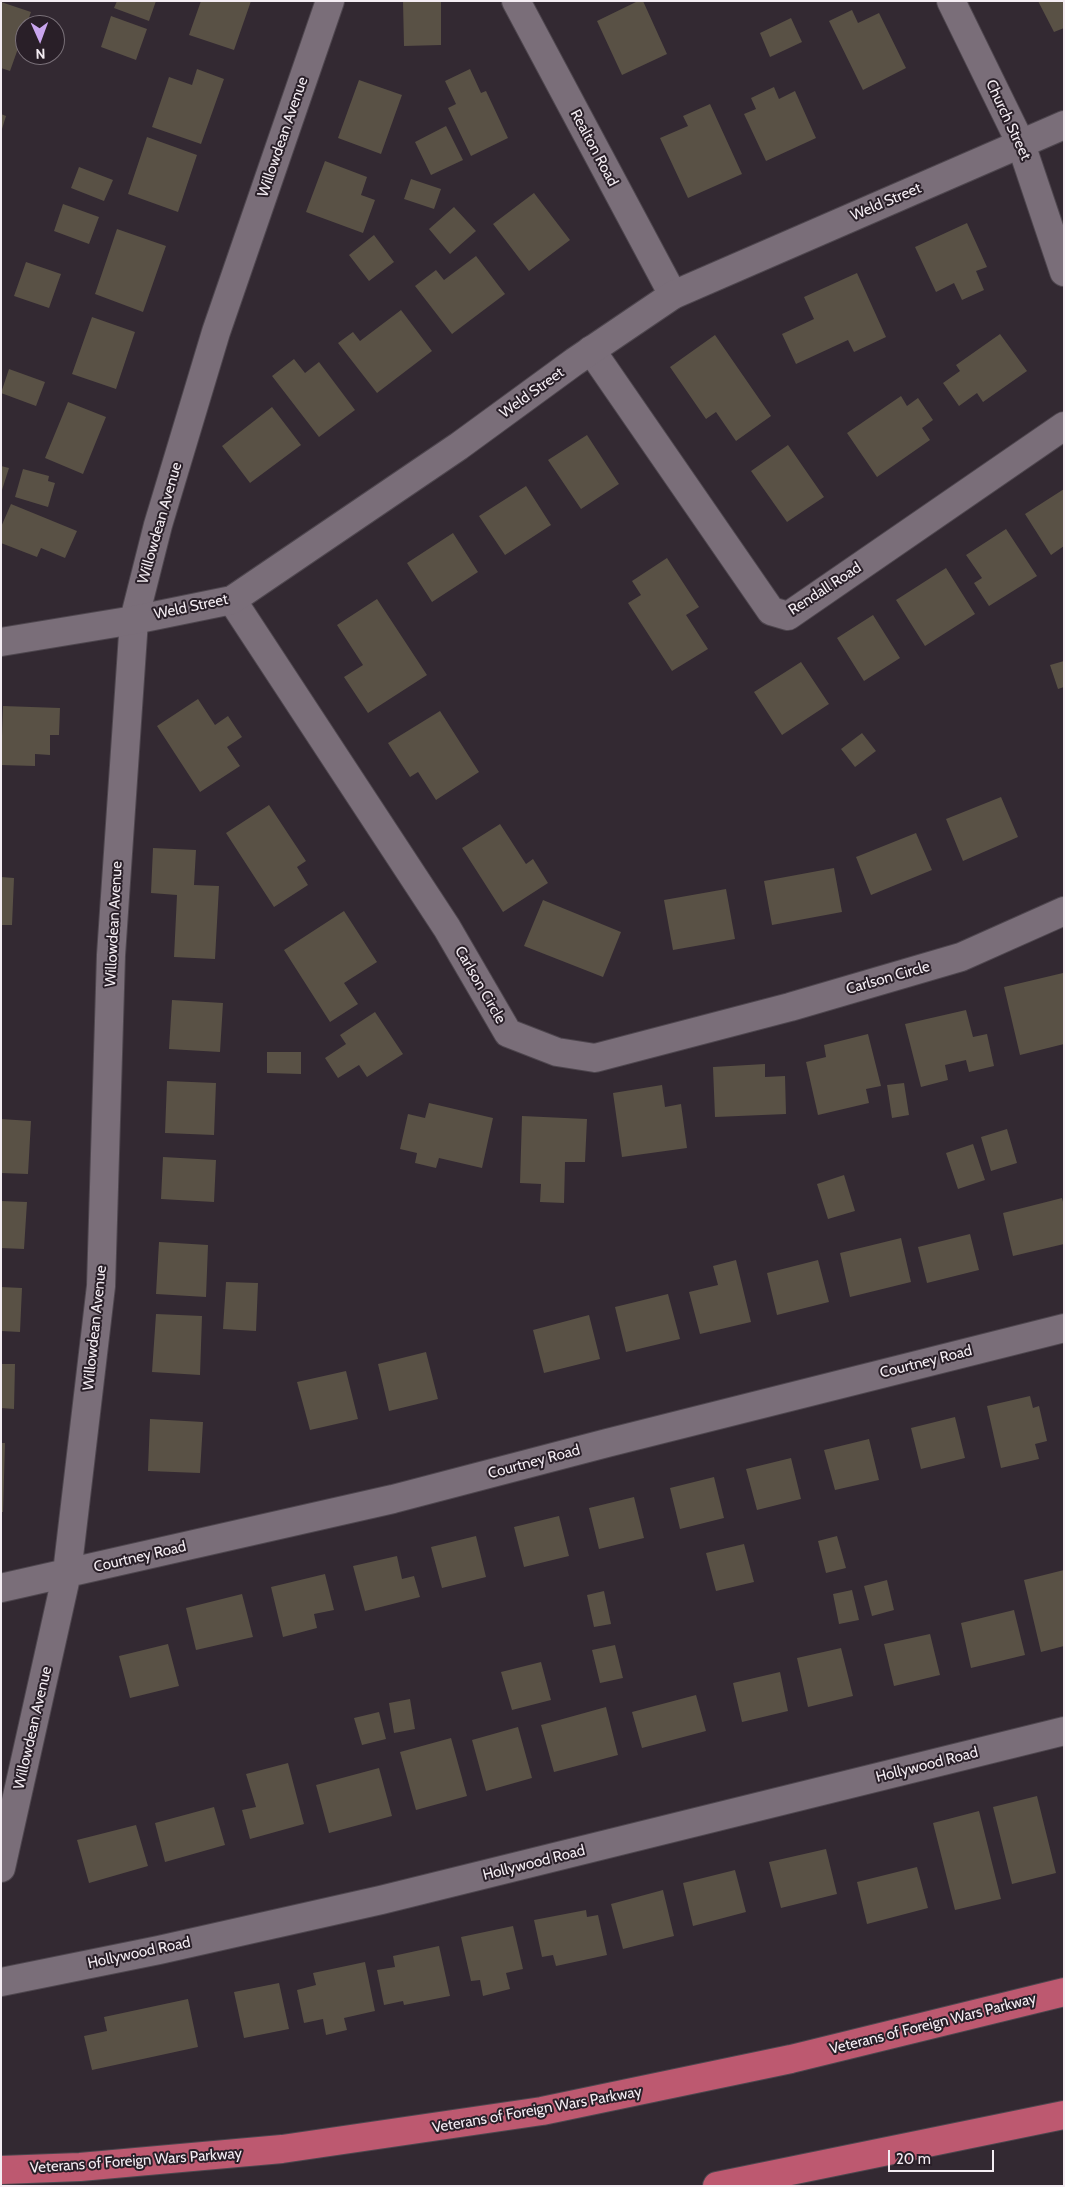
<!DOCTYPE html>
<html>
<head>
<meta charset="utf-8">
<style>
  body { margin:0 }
  #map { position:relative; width:1065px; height:2187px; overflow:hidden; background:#332932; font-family:Cabin,sans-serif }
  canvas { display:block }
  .frame { position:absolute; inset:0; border:2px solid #f4edf3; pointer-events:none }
  .north { position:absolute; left:15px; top:15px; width:50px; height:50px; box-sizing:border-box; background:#291f28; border:1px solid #7a7179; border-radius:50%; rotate:178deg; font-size:14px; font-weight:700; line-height:20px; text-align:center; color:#f4edf3 }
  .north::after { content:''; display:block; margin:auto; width:18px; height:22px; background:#c9a5ee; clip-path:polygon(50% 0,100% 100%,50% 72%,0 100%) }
  .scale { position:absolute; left:888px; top:2150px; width:106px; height:22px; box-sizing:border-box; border:2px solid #f4edf3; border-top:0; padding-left:6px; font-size:15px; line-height:18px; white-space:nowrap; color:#f4edf3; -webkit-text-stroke:4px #291f28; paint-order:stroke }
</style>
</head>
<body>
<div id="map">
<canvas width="1065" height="2187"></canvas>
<div class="frame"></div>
<div class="north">N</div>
<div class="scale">20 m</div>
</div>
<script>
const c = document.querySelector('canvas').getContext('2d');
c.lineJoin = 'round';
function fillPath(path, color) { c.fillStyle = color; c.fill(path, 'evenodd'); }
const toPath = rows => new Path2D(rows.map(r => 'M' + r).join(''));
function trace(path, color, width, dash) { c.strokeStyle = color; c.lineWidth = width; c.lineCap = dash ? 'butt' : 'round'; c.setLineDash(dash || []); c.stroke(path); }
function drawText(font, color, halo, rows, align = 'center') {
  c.font = font + ' Cabin,sans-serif'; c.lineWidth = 4; c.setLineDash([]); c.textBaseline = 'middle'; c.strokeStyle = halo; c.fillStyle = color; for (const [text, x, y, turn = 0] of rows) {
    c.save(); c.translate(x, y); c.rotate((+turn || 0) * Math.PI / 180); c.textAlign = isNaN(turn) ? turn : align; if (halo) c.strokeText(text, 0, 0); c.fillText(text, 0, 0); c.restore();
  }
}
fillPath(toPath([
  [117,1,156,1,149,21,114,8],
  [201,1,251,1,234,50,189,35],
  [403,1,441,1,441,45,404,46],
  [638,1,643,1,667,54,622,75,597,21],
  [1038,1,1064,1,1064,28,1054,32],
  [1,2,31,12,10,71,1,68],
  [852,10,858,23,879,13,906,68,863,90,829,21],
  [111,16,147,29,136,60,101,47],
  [791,18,802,42,770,57,760,33],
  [197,69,224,79,201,144,152,127,169,77,192,85],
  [470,69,481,93,486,91,508,138,471,156,448,108,456,104,445,81],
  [359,80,402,95,381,154,338,138],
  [774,87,779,99,795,91,816,138,766,161,744,114,756,109,751,98],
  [710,104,742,174,688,198,660,138,688,126,683,116],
  [1,114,6,116,2,129,1,129],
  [446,126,463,160,431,175,415,142],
  [147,137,197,155,178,212,128,194],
  [325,161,367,177,361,195,375,200,363,233,306,212],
  [79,167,113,180,104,201,71,188],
  [411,179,441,189,434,209,404,199],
  [534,193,570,240,529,271,493,224],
  [63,204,99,217,89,244,54,231],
  [454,207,476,231,450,254,429,229],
  [967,223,987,267,976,271,984,290,962,300,954,283,936,292,915,247],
  [117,229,166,246,143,312,95,294],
  [374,235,394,262,369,281,349,255],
  [476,256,505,294,452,334,415,286,436,270,444,280],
  [26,262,61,274,49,308,14,296],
  [857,273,886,337,854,352,848,340,796,364,782,334,814,319,804,297],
  [401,310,432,351,377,393,338,343,353,332,360,341],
  [92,317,135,332,116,389,72,374],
  [1000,334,1027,371,983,402,977,393,959,406,943,383,960,371,956,365],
  [715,335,771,416,736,441,716,412,706,419,670,367],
  [294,359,305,373,319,362,355,410,319,437,272,376],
  [9,369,45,382,36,406,1,393],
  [901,396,907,406,918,398,933,420,922,428,930,440,877,477,847,433],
  [68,402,106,417,83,474,45,458],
  [272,407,301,445,250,483,222,446],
  [587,435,619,484,581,509,548,460],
  [788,445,824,497,787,522,751,471],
  [1,466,9,468,2,490,1,490],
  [23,469,49,476,48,481,55,483,48,507,15,497],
  [526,486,551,525,505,555,479,516],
  [1064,489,1064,546,1051,555,1025,514],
  [11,504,77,531,65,558,41,548,37,557,1,543,1,527],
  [1006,529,1037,576,989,606,974,583,982,578,966,555],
  [453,533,478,572,432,602,407,563],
  [667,558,699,607,686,615,708,649,672,671,628,603,641,595,632,581],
  [946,568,975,614,925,646,896,600],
  [377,599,427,675,368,713,344,677,363,665,337,625],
  [873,615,900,658,864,681,837,638],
  [1064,661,1064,687,1058,689,1050,665],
  [801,662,829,704,782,735,754,692],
  [198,699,215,725,228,716,242,737,227,747,240,766,200,792,157,726],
  [3,706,60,708,59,735,50,735,50,755,35,754,35,766,1,765],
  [440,711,479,772,436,800,418,772,410,777,388,743],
  [862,733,876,751,855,767,841,749],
  [1001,797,1018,837,963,861,946,819],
  [269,805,306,861,297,867,308,885,274,907,226,833],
  [500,824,526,864,533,859,548,883,503,912,462,848],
  [916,833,932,870,871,895,856,857],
  [153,848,196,850,194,885,219,886,215,959,174,957,177,895,151,893],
  [834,868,842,912,772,925,764,881],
  [1,877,14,878,12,925,1,925],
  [726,889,735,939,673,950,664,900],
  [543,900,621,932,603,977,524,946],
  [344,911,377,962,344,983,358,1004,330,1022,284,950],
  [1063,973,1064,1044,1020,1055,1004,987],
  [172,1000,223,1003,220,1052,169,1049],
  [966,1010,973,1037,987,1034,994,1066,969,1072,966,1060,945,1065,948,1080,921,1087,905,1024],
  [375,1012,403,1054,367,1077,359,1065,338,1078,325,1058,346,1044,340,1035],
  [868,1034,881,1086,866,1089,869,1103,818,1115,806,1062,826,1057,824,1045],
  [267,1052,301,1052,301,1074,267,1073],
  [765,1064,765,1077,785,1076,786,1114,715,1117,713,1067],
  [167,1081,216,1083,214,1135,165,1133],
  [904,1083,909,1115,892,1118,887,1085],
  [662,1085,665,1107,681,1104,687,1148,622,1157,613,1093],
  [429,1103,493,1118,482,1168,439,1158,436,1168,415,1163,417,1153,400,1149,408,1114,425,1118],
  [522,1116,587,1119,585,1162,565,1162,564,1203,540,1202,541,1184,520,1183],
  [1,1119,31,1121,28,1174,1,1173],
  [1007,1129,1017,1163,991,1171,981,1137],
  [973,1144,985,1180,958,1189,946,1153],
  [163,1157,216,1160,214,1202,161,1199],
  [844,1175,855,1211,828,1219,817,1184],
  [1062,1198,1064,1206,1064,1244,1013,1256,1003,1213],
  [1,1201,27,1202,24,1249,1,1248],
  [970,1234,979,1270,927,1283,918,1247],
  [901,1238,911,1282,850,1297,840,1253],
  [159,1242,208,1245,206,1297,156,1294],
  [736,1260,751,1322,700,1334,689,1292,718,1285,713,1266],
  [818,1260,829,1302,777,1315,767,1273],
  [226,1282,258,1283,256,1331,223,1329],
  [1,1287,22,1288,20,1332,1,1331],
  [668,1294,680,1339,626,1352,615,1307],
  [156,1314,202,1316,200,1375,152,1372],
  [589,1315,600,1359,544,1373,533,1330],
  [426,1352,438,1399,389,1411,378,1364],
  [1,1364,15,1364,14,1409,1,1408],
  [346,1371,358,1419,310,1430,297,1382],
  [1030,1396,1033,1408,1039,1406,1047,1441,1035,1444,1039,1459,1001,1468,987,1406],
  [955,1417,965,1458,921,1469,911,1428],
  [150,1419,203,1422,200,1473,148,1471],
  [869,1439,879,1480,835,1490,824,1450],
  [1,1443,5,1443,3,1512,1,1512],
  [791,1458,801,1499,757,1510,746,1469],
  [714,1477,724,1518,680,1529,670,1488],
  [634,1497,644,1538,599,1549,589,1508],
  [559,1516,569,1556,524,1567,514,1527],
  [476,1536,486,1577,442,1588,431,1547],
  [837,1536,846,1568,826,1573,818,1541],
  [744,1544,754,1582,716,1591,706,1553],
  [397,1556,402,1579,414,1576,420,1597,365,1611,353,1566],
  [1064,1570,1064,1646,1041,1652,1024,1580],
  [325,1574,334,1610,314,1614,317,1628,283,1637,271,1587],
  [887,1580,894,1610,872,1616,864,1586],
  [852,1590,859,1620,839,1624,833,1594],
  [604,1591,611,1624,594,1627,587,1595],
  [242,1594,253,1637,196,1650,186,1608],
  [1014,1610,1025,1655,971,1668,961,1623],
  [930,1634,940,1675,894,1686,884,1644],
  [168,1644,179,1686,130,1698,119,1656],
  [615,1645,623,1678,600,1683,592,1650],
  [841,1648,853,1696,808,1707,797,1658],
  [541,1662,551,1700,512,1710,501,1672],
  [780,1672,788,1711,742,1722,733,1683],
  [696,1695,706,1731,642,1748,632,1712],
  [410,1699,415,1729,394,1733,389,1703],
  [606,1707,618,1755,554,1772,541,1725],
  [379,1712,386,1739,362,1745,354,1718],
  [518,1727,532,1778,486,1791,472,1740],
  [451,1738,467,1796,416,1810,400,1752],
  [288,1763,304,1824,250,1839,242,1810,256,1807,246,1774],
  [379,1768,392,1816,329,1833,316,1785],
  [1037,1796,1056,1873,1012,1884,993,1807],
  [214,1807,225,1845,165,1862,155,1823],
  [979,1811,1001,1899,955,1910,933,1823],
  [136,1825,148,1866,89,1883,77,1840],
  [826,1849,837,1894,781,1908,769,1862],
  [917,1867,928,1908,867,1924,857,1882],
  [735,1870,746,1912,693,1926,683,1883],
  [663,1890,674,1936,623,1949,611,1904],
  [586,1910,587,1917,598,1915,607,1955,556,1966,553,1955,542,1957,534,1920],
  [513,1926,523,1969,506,1973,510,1989,483,1996,480,1980,471,1981,461,1937],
  [439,1946,450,1996,404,2005,403,2001,384,2005,377,1970,395,1967,393,1956],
  [365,1962,375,2011,344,2018,347,2030,326,2035,323,2019,304,2023,297,1990,316,1985,313,1973],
  [279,1983,289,2029,244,2038,234,1992],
  [188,1999,198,2047,92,2070,84,2036,107,2031,104,2017]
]), '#595145');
const minor = toPath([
  [516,1,673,295],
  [951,1,1021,144,1064,272],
  [591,350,771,611,788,616,1064,426],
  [232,600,447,928,508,1033,557,1052,595,1058,790,1007,961,957,1064,911],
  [1,1588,393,1499,607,1443,1064,1328],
  [1,1868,67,1573,101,1286,111,955,134,620,158,525,216,332,330,1],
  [1,1982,159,1950,381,1900,1064,1731]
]);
const tertiary = toPath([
  [1,642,134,620,232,600,459,446,574,362,673,295,1064,125]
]);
const trunk = toPath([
  [1,2170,80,2167,282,2149,542,2111,791,2059,1064,1992],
  [717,2186,1064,2115]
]);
trace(minor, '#4e464e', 30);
trace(tertiary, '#4e464e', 30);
trace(trunk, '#4e464e', 30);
trace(minor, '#7a6e79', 28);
trace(tertiary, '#7a6e79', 28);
trace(trunk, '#bd5970', 28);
drawText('15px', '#f4edf3', '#291f28', [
  ["Church Street",1008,120,65],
  ["Willowdean Avenue",283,137,-71],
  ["Realton Road",594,148,62],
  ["Weld Street",886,202,-23],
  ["Weld Street",532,393,-36],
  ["Willowdean Avenue",160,523,-74],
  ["Rendall Road",825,589,-33],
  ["Weld Street",191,607,-12],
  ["Willowdean Avenue",114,924,-87],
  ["Carlson Circle",888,978,-16],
  ["Carlson Circle",480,985,60],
  ["Willowdean Avenue",95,1328,-84],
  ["Courtney Road",926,1362,-14],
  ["Courtney Road",534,1462,-15],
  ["Courtney Road",140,1557,-13],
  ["Willowdean Avenue",33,1728,-77],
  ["Hollywood Road",927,1765,-14],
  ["Hollywood Road",534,1863,-14],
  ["Hollywood Road",139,1953,-12],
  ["Veterans of Foreign Wars Parkway",933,2024,-14],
  ["Veterans of Foreign Wars Parkway",537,2110,-10],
  ["Veterans of Foreign Wars Parkway",136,2161,-4]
]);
</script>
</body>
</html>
